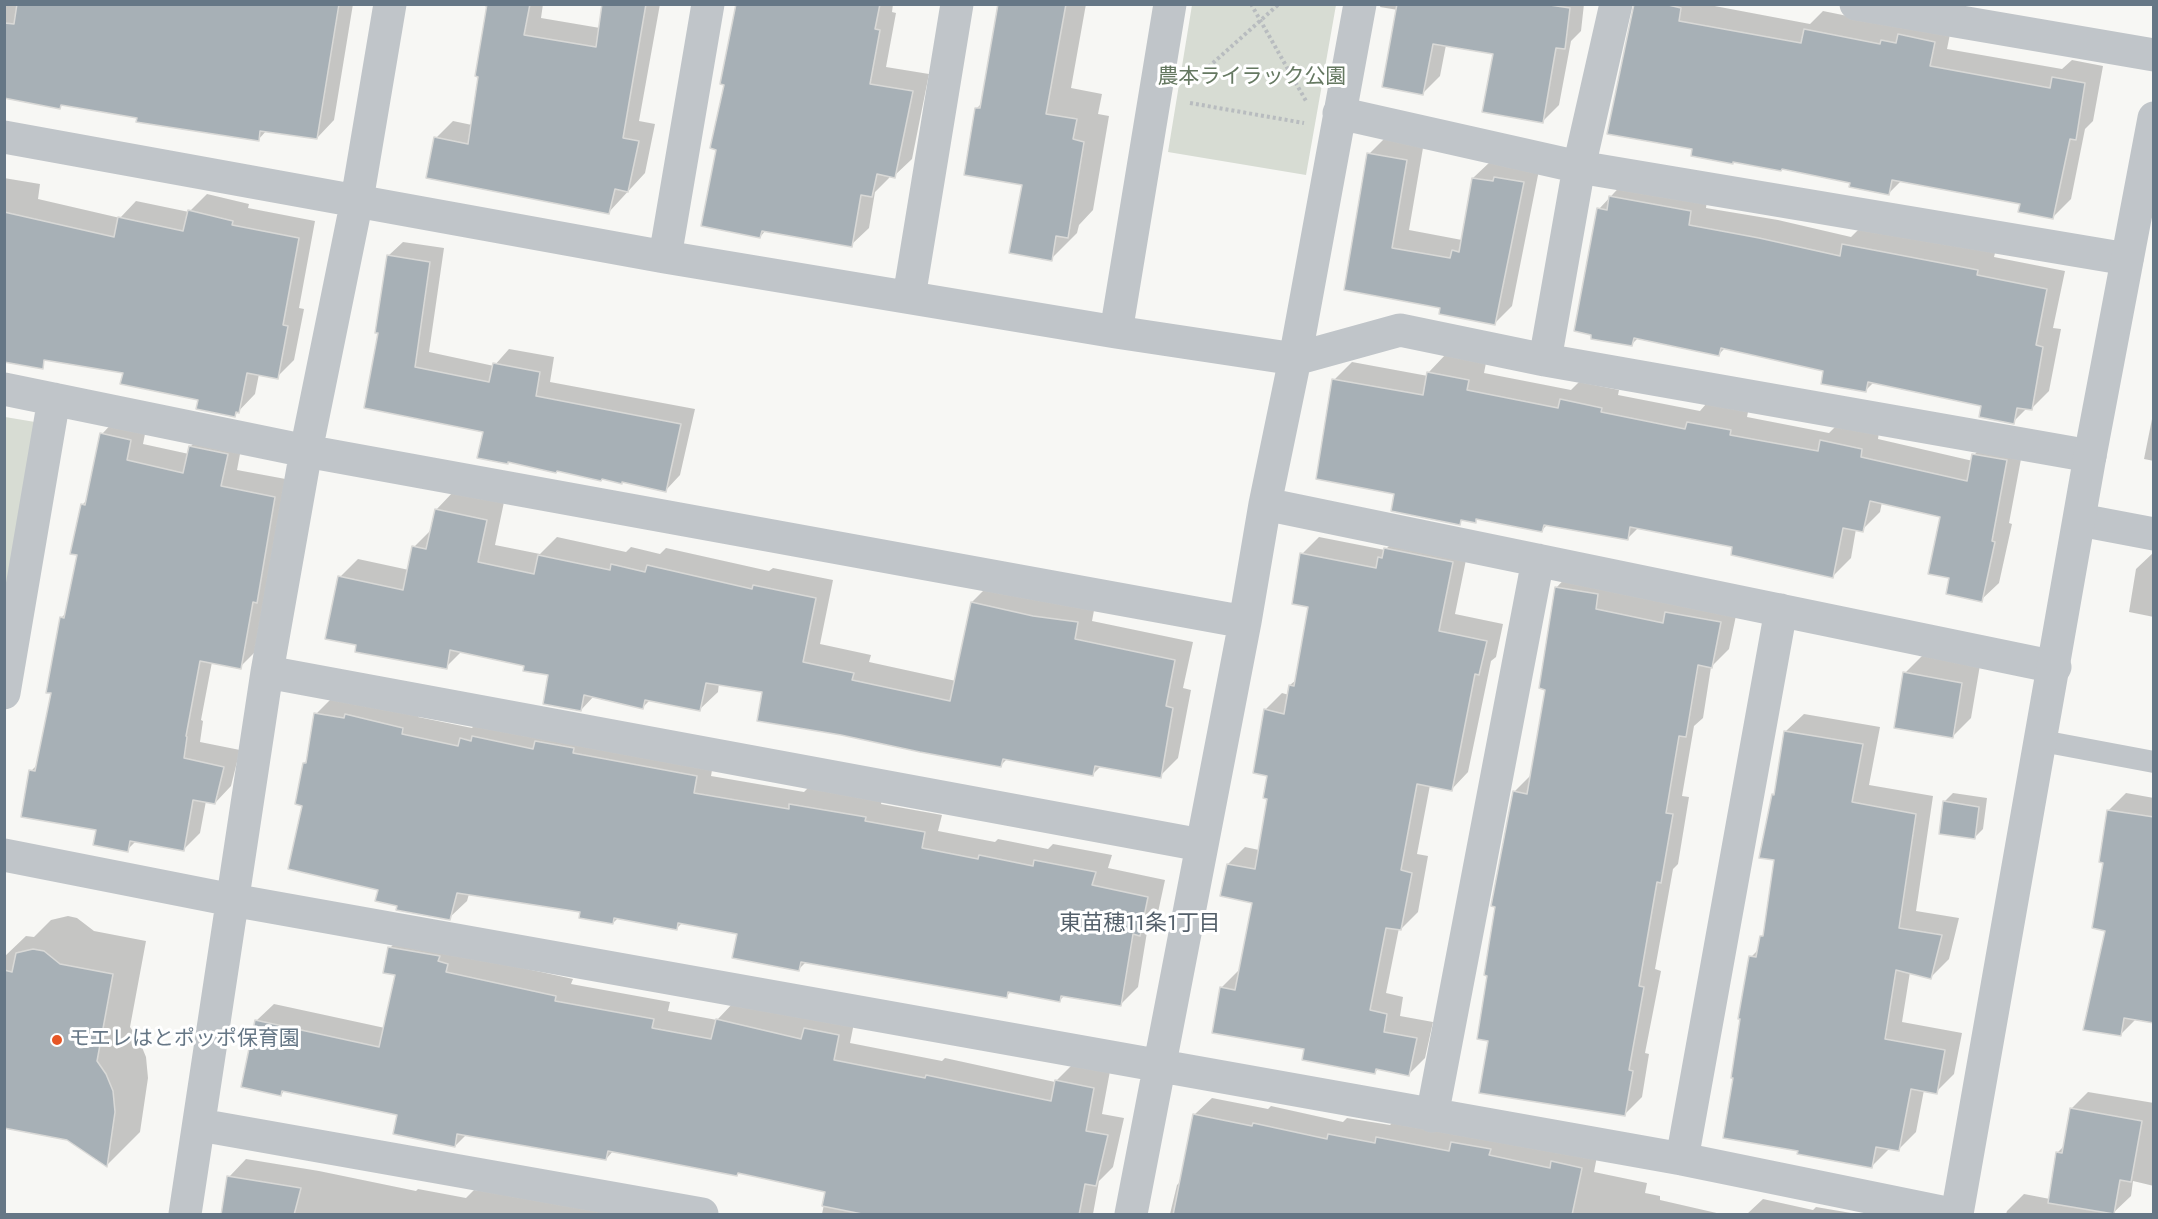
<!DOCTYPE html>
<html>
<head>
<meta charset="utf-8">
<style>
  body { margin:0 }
  #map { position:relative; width:2158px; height:1219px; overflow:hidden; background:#f7f7f4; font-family:Jost,sans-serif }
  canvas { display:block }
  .frame { position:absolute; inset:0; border:6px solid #667786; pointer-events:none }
</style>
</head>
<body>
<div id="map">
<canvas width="2158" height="1219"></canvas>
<div class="frame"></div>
</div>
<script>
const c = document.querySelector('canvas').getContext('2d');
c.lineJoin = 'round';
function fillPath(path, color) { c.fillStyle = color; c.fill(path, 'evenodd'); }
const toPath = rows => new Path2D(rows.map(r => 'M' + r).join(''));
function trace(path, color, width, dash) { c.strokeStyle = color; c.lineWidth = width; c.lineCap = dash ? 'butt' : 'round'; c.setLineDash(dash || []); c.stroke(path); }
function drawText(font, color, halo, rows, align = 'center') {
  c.font = font + ' Jost,"Noto Sans JP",sans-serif'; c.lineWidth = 6; c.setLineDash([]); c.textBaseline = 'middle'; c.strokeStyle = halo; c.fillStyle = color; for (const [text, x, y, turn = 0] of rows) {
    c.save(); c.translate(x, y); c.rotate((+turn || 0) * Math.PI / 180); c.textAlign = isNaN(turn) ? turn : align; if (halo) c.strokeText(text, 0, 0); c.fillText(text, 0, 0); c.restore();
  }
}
fillPath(toPath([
  [1192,5,1336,5,1306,175,1168,152],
  [5,417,35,422,5,597]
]), '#d7dcd3');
fillPath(toPath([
  [4,4,353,4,334,120,317,138,267,130,258,140,63,104,59,107,4,98],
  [477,4,543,4,541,18,600,28,604,4,660,4,639,121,655,124,645,173,609,212,436,138,453,121,472,125,488,7],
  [736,4,893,4,892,12,896,13,886,67,929,74,912,159,894,176,890,175,889,178,875,192,869,228,851,245,766,230,760,237,718,149],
  [1000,4,1086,4,1071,88,1102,94,1098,114,1109,116,1093,210,1079,225,1077,233,1051,259,1023,184,977,108,982,103],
  [1381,4,1584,4,1581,31,1571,41,1559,105,1542,122,1495,53,1446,45,1440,76,1423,93,1398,10,1380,7],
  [1636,4,1704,4,1810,24,1823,11,1897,26,1952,24,1947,49,2062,69,2072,60,2103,66,2093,121,2085,129,2071,199,2053,217,2022,202,1901,181,1889,193,1852,182,1694,148],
  [1387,136,1424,142,1409,230,1462,240,1473,178,1491,161,1540,165,1512,306,1494,324,1442,307,1346,289,1369,154],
  [4,178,40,184,38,199,120,218,136,201,189,212,207,194,249,204,248,208,315,221,299,308,304,309,294,360,277,377,259,374,255,394,234,416,199,399,124,372,4,336],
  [1628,178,1708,193,1706,208,1778,220,1851,237,1861,227,1995,253,1994,257,2065,271,2053,328,2061,329,2049,391,2031,409,2027,408,2013,422,1983,405,1874,382,1866,390,1825,370,1725,348,1718,355,1639,337,1632,344,1599,209],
  [403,242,444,248,429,352,494,366,509,349,554,357,550,382,695,409,680,475,666,490,484,430,366,406,380,332,388,256],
  [1446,354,1486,363,1484,373,1571,390,1579,382,1619,390,1618,395,1700,411,1706,404,1748,412,1747,417,1829,433,1839,423,1879,432,1878,439,1973,461,1974,455,1992,437,2024,443,2009,523,2012,524,1999,583,1981,600,1951,577,1942,516,1882,502,1880,512,1862,530,1856,529,1851,558,1833,576,1734,545,1639,527,1628,538,1548,524,1542,530,1479,518,1475,521,1464,519,1459,523,1395,492,1334,380,1352,362,1428,376,1429,372],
  [2153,414,2154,414,2154,461,2144,459],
  [118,417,147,424,143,444,189,454,190,447,207,430,243,438,237,470,291,480,257,650,240,667,212,662,201,720,203,721,200,742,240,750,231,786,215,803,206,801,200,833,184,849,136,841,127,850,98,829,31,771,38,764,53,692,61,618,66,613,79,554,82,505,88,499,102,434],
  [454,491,504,502,495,545,540,554,557,537,626,552,631,547,660,554,666,548,769,571,773,568,833,580,820,644,871,655,869,662,956,681,972,602,990,584,1095,605,1092,621,1193,642,1183,688,1191,690,1178,758,1160,776,1102,765,1092,775,1008,758,1001,765,764,691,719,683,718,692,699,710,651,699,643,707,594,696,581,710,550,674,526,665,462,651,446,667,340,577,358,559,409,570,414,547,432,529,436,510],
  [1403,532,1469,545,1455,614,1503,624,1496,657,1491,661,1468,772,1452,789,1430,785,1417,854,1428,856,1418,912,1401,929,1399,928,1386,993,1403,997,1400,1016,1433,1022,1425,1058,1408,1075,1379,1068,1374,1073,1306,1048,1221,988,1238,971,1240,971,1254,902,1228,864,1245,847,1259,850,1269,797,1265,710,1282,693,1289,695,1290,685,1296,680,1310,605,1302,554,1319,537,1385,550],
  [2154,552,2154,617,2129,612,2136,569],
  [1573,570,1738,606,1729,649,1711,667,1703,718,1694,726,1682,796,1689,797,1678,864,1673,869,1655,969,1661,971,1645,1053,1649,1054,1642,1097,1624,1115,1489,1039,1514,792,1532,774,1547,689,1556,588],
  [1923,655,1980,665,1971,718,1952,737,1905,673],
  [333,697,420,711,418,717,472,728,478,721,714,759,711,776,804,792,808,788,882,800,881,804,942,815,938,831,995,842,998,839,1048,849,1053,844,1112,855,1108,868,1165,880,1157,917,1148,926,1138,987,1121,1004,1065,995,1060,1000,1011,992,1006,996,807,961,799,969,738,933,682,923,676,929,618,918,613,923,582,911,469,894,467,901,449,918,399,905,380,889,304,805,304,763,308,760,316,714],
  [1804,714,1880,727,1869,785,1933,796,1916,911,1959,918,1949,959,1931,977,1910,972,1902,1022,1962,1033,1954,1074,1936,1092,1924,1090,1916,1132,1898,1150,1890,1148,1871,1167,1751,957,1760,948,1762,936,1764,934,1775,859,1773,795,1776,793,1786,731],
  [1953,793,1987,798,1983,829,1974,838,1944,802],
  [2126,793,2154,798,2154,879,2135,1020,2120,1035,2115,931,2105,862,2109,810],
  [68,916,77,918,94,931,146,941,130,1027,139,1040,146,1057,148,1078,140,1132,107,1165,68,1138,4,1127,4,957,26,936,34,937,51,920],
  [407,930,463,955,573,979,571,984,670,1002,668,1011,717,1020,734,1002,855,1018,850,1043,942,1061,945,1058,1055,1082,1073,1064,1110,1071,1102,1114,1124,1118,1113,1167,1099,1181,1093,1214,822,1214,827,1190,739,1171,614,1150,606,1159,467,1134,455,1146,399,1114,285,1090,281,1095,256,1021,274,1004,385,1028,397,974,390,948],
  [2088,1092,2154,1103,2154,1186,2133,1181,2131,1196,2112,1214,2006,1214,2007,1211,2024,1194,2050,1199,2058,1152,2065,1145,2071,1109],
  [1212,1098,1268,1109,1271,1106,1343,1122,1347,1118,1390,1125,1395,1120,1598,1151,1594,1172,1647,1183,1645,1193,1660,1196,1660,1200,1721,1214,1170,1214,1177,1185,1181,1181,1194,1115],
  [246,1159,319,1171,416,1191,418,1189,466,1198,474,1190,653,1214,223,1214,229,1177],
  [1763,1199,1813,1210,1816,1207,1857,1214,1747,1214]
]), '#0003');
const building = toPath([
  [17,4,339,4,317,139,260,131,259,141,136,122,137,118,61,105,60,109,4,98,4,23,14,24,17,4],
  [487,4,530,4,524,35,596,47,602,4,646,4,623,138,639,141,628,192,615,189,609,214,426,178,434,137,468,144,478,77,475,76,487,4],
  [736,4,880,4,875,29,880,30,870,84,913,91,895,178,877,174,872,197,861,195,852,247,762,231,760,238,701,226,716,150,710,148,724,85,720,84,736,4],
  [998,4,1066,4,1046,114,1077,119,1073,139,1084,142,1068,238,1056,236,1052,261,1009,253,1022,185,964,175,975,108,980,108,998,4],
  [1397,4,1543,4,1570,8,1565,49,1556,48,1543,123,1482,112,1493,54,1433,44,1423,95,1382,87,1397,4],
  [1634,4,1664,4,1681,8,1679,21,1801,43,1804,29,1880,44,1881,40,1896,43,1898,34,1935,42,1930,66,2050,88,2052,77,2085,83,2076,140,2070,139,2053,219,2018,212,2020,204,1892,180,1889,195,1849,187,1850,183,1782,169,1781,171,1733,162,1733,164,1691,156,1692,149,1607,134,1634,4],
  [1367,153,1407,160,1392,248,1450,258,1452,250,1459,252,1472,178,1493,181,1494,177,1524,182,1495,325,1439,314,1440,308,1344,290,1367,153],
  [1609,196,1691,211,1689,225,1759,238,1840,256,1842,244,1978,270,1977,275,2047,289,2036,345,2043,347,2032,410,2017,408,2014,424,1979,417,1981,406,1868,382,1866,392,1821,384,1823,371,1721,348,1719,356,1634,338,1632,346,1591,339,1591,335,1574,331,1597,208,1607,210,1609,196],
  [188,210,233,221,232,225,299,238,283,325,288,326,278,379,247,373,239,413,236,412,235,417,196,409,198,400,120,384,123,373,44,360,43,369,4,362,4,212,114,237,118,217,183,231,188,210],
  [387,255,430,262,415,367,489,382,493,363,540,372,536,396,681,424,666,492,622,482,622,484,602,479,601,481,557,471,556,473,508,462,508,464,477,458,483,432,364,408,378,333,375,333,387,255],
  [1427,372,1469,380,1467,390,1558,408,1560,399,1602,408,1601,412,1685,429,1687,422,1731,430,1730,435,1818,451,1820,440,1862,449,1861,457,1967,481,1972,454,2007,460,1992,541,1995,542,1982,602,1946,594,1949,578,1928,574,1940,517,1870,501,1863,532,1843,528,1833,578,1731,555,1732,547,1630,527,1628,540,1544,525,1542,532,1476,519,1476,523,1461,520,1460,525,1391,511,1394,494,1316,479,1332,379,1423,395,1427,372],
  [100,433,131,440,127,460,183,473,189,446,228,454,221,486,275,497,257,603,253,602,241,669,200,661,186,736,187,737,184,758,224,767,215,804,193,800,184,851,130,841,128,852,93,845,96,830,21,817,29,770,35,771,51,693,46,693,60,617,64,618,77,555,70,554,81,504,85,505,100,433],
  [435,509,487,520,478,562,534,574,538,555,610,570,611,564,645,572,647,565,752,589,753,585,816,598,803,662,854,673,852,680,950,701,971,602,1033,616,1078,622,1075,639,1175,660,1166,706,1173,708,1161,778,1095,766,1093,776,1003,759,1001,767,920,752,841,735,757,721,762,692,706,683,700,711,645,700,643,709,584,695,581,711,543,704,548,675,523,671,524,666,450,650,447,669,355,652,356,645,325,639,338,576,403,590,412,546,426,549,435,509],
  [1384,548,1453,562,1439,631,1487,641,1479,675,1475,674,1452,791,1417,784,1401,870,1412,873,1401,930,1386,928,1370,1010,1387,1014,1384,1032,1417,1038,1409,1076,1376,1069,1375,1074,1302,1060,1304,1049,1212,1033,1220,987,1235,990,1252,903,1220,896,1227,864,1255,869,1267,799,1263,798,1267,776,1253,773,1264,709,1284,714,1289,685,1294,686,1308,607,1292,604,1300,553,1376,568,1378,557,1382,558,1384,548],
  [1555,587,1598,594,1596,609,1663,623,1665,612,1721,622,1712,668,1698,665,1686,737,1679,736,1666,813,1673,814,1661,883,1657,882,1639,986,1644,987,1629,1070,1633,1071,1625,1116,1479,1093,1488,1041,1477,1039,1487,976,1484,975,1495,907,1491,906,1513,791,1527,794,1545,690,1539,688,1555,587],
  [1903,672,1962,683,1953,738,1894,728,1903,672],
  [314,713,344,718,345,714,403,728,402,734,458,746,460,738,471,741,472,736,533,749,535,741,574,748,573,753,697,776,694,793,789,809,789,804,866,817,865,821,925,832,922,848,978,859,979,855,1033,866,1034,860,1096,872,1092,885,1148,897,1140,936,1133,934,1121,1006,1061,996,1060,1002,1008,992,1007,998,801,962,799,971,732,958,737,934,678,923,677,930,614,918,613,924,579,918,580,912,457,893,450,920,396,910,397,906,375,901,378,890,288,869,302,806,295,804,303,763,306,763,314,713],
  [1784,731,1863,744,1852,802,1916,814,1899,928,1942,935,1931,979,1896,970,1885,1039,1945,1050,1937,1094,1911,1089,1899,1151,1876,1147,1872,1168,1797,1154,1798,1151,1723,1138,1733,1078,1731,1078,1740,1019,1738,1019,1749,956,1756,957,1760,936,1763,936,1774,860,1759,858,1772,794,1774,795,1784,731],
  [1943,801,1979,807,1975,839,1939,834,1943,801],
  [2107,810,2154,817,2154,1023,2124,1018,2121,1036,2083,1030,2105,931,2092,928,2103,863,2099,862,2107,810],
  [388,947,440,956,438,961,448,964,446,972,556,996,555,1001,654,1019,652,1028,711,1039,716,1019,801,1039,804,1028,839,1035,834,1060,925,1078,926,1075,1051,1101,1055,1080,1094,1088,1086,1131,1108,1135,1096,1186,1085,1184,1079,1215,867,1215,822,1206,825,1192,738,1173,737,1176,608,1151,606,1160,457,1134,455,1147,393,1134,397,1115,282,1091,281,1096,241,1087,255,1020,379,1047,395,975,383,973,388,947],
  [33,949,44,951,60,964,113,974,97,1061,106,1074,113,1091,115,1112,107,1167,67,1140,4,1128,4,970,12,972,16,953,33,949],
  [2070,1108,2142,1121,2131,1182,2120,1180,2114,1214,2048,1203,2056,1152,2062,1153,2070,1108],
  [1193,1114,1252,1126,1253,1123,1327,1139,1328,1134,1375,1143,1376,1137,1449,1151,1451,1142,1491,1149,1489,1155,1550,1168,1551,1161,1582,1168,1572,1215,1173,1215,1193,1114],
  [227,1176,301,1188,294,1215,221,1215,227,1176]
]);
fillPath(building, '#a7b0b6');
trace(building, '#d9d9d7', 1.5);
trace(toPath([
  [1251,4,1306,101],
  [1195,79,1279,4],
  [1190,103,1304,123]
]), '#b8bcbf', 4, [3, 3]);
trace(toPath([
  [2042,741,2154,762]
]), '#c0c5c9', 22);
trace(toPath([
  [1856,4,2154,55],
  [1339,113,1579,167,2127,259],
  [4,137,665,257,1116,332,1295,359,1400,330,1545,360,2090,456],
  [665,257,708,4],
  [909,297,957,4],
  [1116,332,1170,4],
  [1545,360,1579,167,1616,4],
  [4,389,306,451,1245,622],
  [1265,504,2055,667],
  [2080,520,2154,534],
  [267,672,1201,845],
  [4,693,54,399],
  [4,855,232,900,1682,1159,1951,1214],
  [1432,1116,1538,560],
  [200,1125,702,1214],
  [1682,1159,1781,610],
  [185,1214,267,672,306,451,357,200,390,4],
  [1131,1214,1245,622,1265,504,1295,359,1360,4]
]), '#c0c5c9', 33);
trace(toPath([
  [1957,1214,2090,456,2154,118]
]), '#c0c5c9', 33);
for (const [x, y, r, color] of [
  [57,1040,6,"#e65626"]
]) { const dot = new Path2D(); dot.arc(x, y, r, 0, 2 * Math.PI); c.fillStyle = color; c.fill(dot); trace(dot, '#fff', 2); }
drawText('21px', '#657861', '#fff', [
  ["農本ライラック公園",1252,78]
]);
drawText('21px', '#667786', '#fff', [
  ["モエレはとポッポ保育園",69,1040]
], 'left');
drawText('22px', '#54606b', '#fff', [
  ["東苗穂11条1丁目",1140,925]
]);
</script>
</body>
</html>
